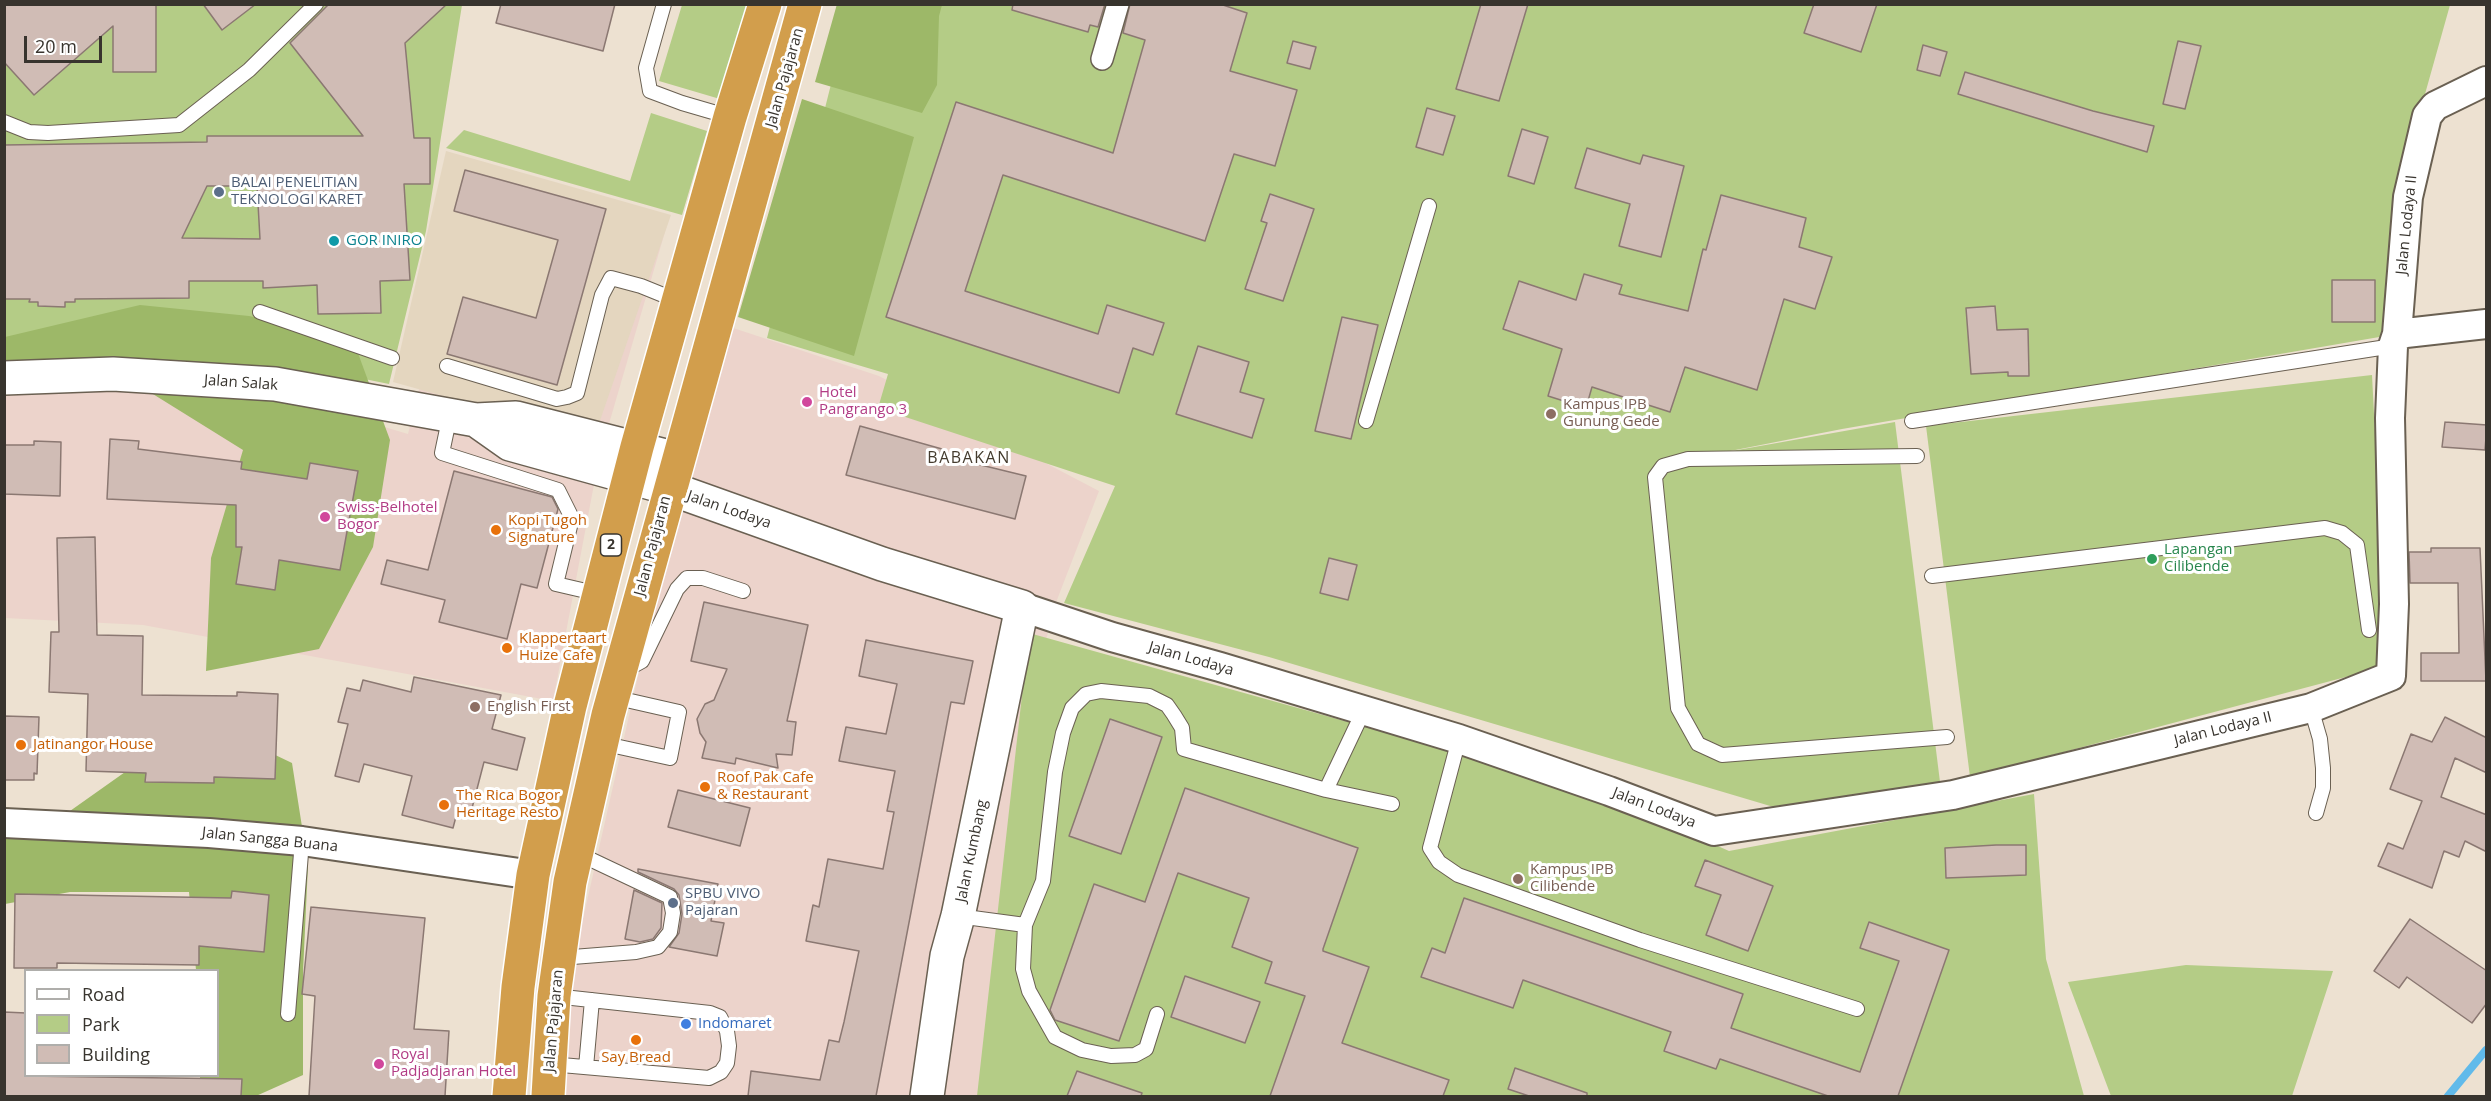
<!DOCTYPE html>
<html>
<head>
<meta charset="utf-8">
<style>
  body { margin:0 }
  #map { position:relative; width:2491px; height:1101px; overflow:hidden; background:#ede1d1; font-family:"Open Sans",sans-serif }
  canvas { display:block }
  .frame { position:absolute; inset:0; border:6px solid #38342e; pointer-events:none }
  .legend { position:absolute; left:24px; top:969px; width:195px; height:108px; box-sizing:border-box; background:#fff; border:2px solid #afaeab; margin:0; padding:8px 10px; list-style:none; font-size:18px; color:#38342e }
  .legend li { display:flex; align-items:center; gap:12px; height:30px }
  .legend b { width:30px; border:2px solid #afaeab }
  .scale { position:absolute; left:24px; top:36px; width:78px; height:27px; box-sizing:border-box; border:3px solid #38342e; border-top:0; padding-left:8px; font-size:18px; line-height:21px; white-space:nowrap; color:#38342e; -webkit-text-stroke:4px #fff; paint-order:stroke }
</style>
</head>
<body>
<div id="map">
<canvas width="2491" height="1101"></canvas>
<div class="frame"></div>
<ul class="legend">
<li><b style="height:8px;background:#fff"></b>Road</li>
<li><b style="height:16px;background:#b4cc86"></b>Park</li>
<li><b style="height:16px;background:#d0bcb5"></b>Building</li>
</ul>
<div class="scale">20 m</div>
</div>
<script>
const c = document.querySelector('canvas').getContext('2d');
c.lineJoin = 'round';
function fillPath(path, color) { c.fillStyle = color; c.fill(path, 'evenodd'); }
const toPath = rows => new Path2D(rows.map(r => 'M' + r).join(''));
function trace(path, color, width, dash) { c.strokeStyle = color; c.lineWidth = width; c.lineCap = dash ? 'butt' : 'round'; c.setLineDash(dash || []); c.stroke(path); }
function drawText(font, color, halo, rows, align = 'center') {
  c.font = font + ' "Open Sans",sans-serif'; c.lineWidth = 6; c.setLineDash([]); c.textBaseline = 'middle'; c.strokeStyle = halo; c.fillStyle = color; for (const [text, x, y, turn = 0] of rows) {
    c.save(); c.translate(x, y); c.rotate((+turn || 0) * Math.PI / 180); c.textAlign = isNaN(turn) ? turn : align; if (halo) c.strokeText(text, 0, 0); c.fillText(text, 0, 0); c.restore();
  }
}
fillPath(toPath([
  [474,168,667,225,599,458,553,701,143,625,5,618,4,381,210,375,408,434],
  [718,323,879,376,1099,491,1055,605,1046,640,986,1096,557,1096,575,954]
]), '#ecd3cb');
fillPath(toPath([
  [446,151,671,215,594,438,393,382]
]), '#e4d6bf');
fillPath(toPath([
  [5,5,462,5,426,231,389,384,310,368,5,357],
  [682,5,747,5,720,99,659,81],
  [851,5,2450,5,2402,176,2391,335,1842,429,1715,454,1895,422,1940,782,1777,808,1269,657,1064,603,1115,486,878,408,888,374,767,338],
  [651,113,707,131,682,215,446,148,464,130,630,181],
  [2372,375,2387,666,1970,777,1926,426],
  [1029,633,1506,766,1668,824,1729,851,2034,794,2046,959,2084,1096,977,1096],
  [2186,965,2333,971,2292,1096,2111,1096,2068,982]
]), '#b4cc86');
fillPath(toPath([
  [837,4,942,5,939,16,937,85,922,113,815,82],
  [802,99,914,137,854,356,738,317],
  [140,305,249,316,352,337,390,440,373,547,319,649,206,671,211,558,243,450,140,386,5,377,5,337],
  [200,719,292,763,308,865,303,972,303,1075,256,1096,200,1096,200,1076,218,1076,218,970,196,970,189,892,70,892,5,904,5,818,70,811]
]), '#9db868');
trace(toPath([
  [2448,1096,2486,1050]
]), '#61baea', 8);
const building = toPath([
  [4,4,156,4,156,72,113,72,113,26,34,95,4,62,4,4],
  [203,4,256,4,222,30,203,4],
  [329,4,447,4,405,43,414,138,430,138,430,184,404,184,410,280,380,281,381,313,318,314,317,285,263,288,263,281,189,281,189,298,75,299,75,302,65,302,65,307,38,306,38,302,29,302,30,299,4,299,4,145,207,142,207,136,363,136,290,43,329,4],
  [207,186,257,186,260,239,182,238,207,186],
  [501,4,615,4,603,51,496,23,501,4],
  [1013,4,1105,4,1098,27,1090,25,1088,32,1012,10,1013,4],
  [1130,4,1220,4,1247,13,1230,71,1297,90,1275,166,1234,154,1205,241,1003,175,965,291,1098,334,1107,305,1164,323,1153,355,1133,348,1119,393,886,317,956,102,1113,153,1145,40,1123,33,1130,4],
  [1481,4,1528,4,1499,101,1456,89,1481,4],
  [1814,4,1877,4,1861,52,1804,33,1814,4],
  [1293,41,1316,47,1310,69,1287,63,1293,41],
  [2178,41,2201,46,2185,109,2163,104,2178,41],
  [1923,45,1947,52,1940,76,1917,70,1923,45],
  [1965,72,2093,111,2154,126,2147,152,1958,94,1965,72],
  [1427,108,1455,116,1443,155,1416,147,1427,108],
  [1522,129,1548,137,1534,184,1508,176,1522,129],
  [1587,148,1640,164,1643,155,1684,166,1661,257,1619,246,1630,204,1575,188,1587,148],
  [465,170,606,209,557,385,447,354,463,297,536,318,558,240,454,211,465,170],
  [1270,194,1314,209,1283,301,1245,289,1267,223,1261,221,1270,194],
  [1721,195,1806,218,1799,247,1832,257,1815,309,1784,299,1757,390,1685,367,1670,412,1592,387,1586,408,1548,396,1562,349,1503,329,1519,281,1576,300,1584,274,1622,285,1619,294,1688,311,1703,249,1706,250,1721,195],
  [2332,280,2375,280,2375,322,2332,322,2332,280],
  [1995,306,1997,330,2028,329,2029,376,2008,376,2008,372,1971,374,1966,308,1995,306],
  [1342,317,1378,325,1351,439,1315,431,1342,317],
  [1198,346,1249,362,1240,392,1264,399,1252,438,1176,414,1198,346],
  [2445,422,2487,425,2485,450,2442,447,2445,422],
  [860,426,942,449,940,455,1026,476,1015,519,846,475,860,426],
  [110,439,139,441,138,449,242,462,241,469,307,479,310,463,358,471,340,570,279,560,275,590,236,584,242,547,236,547,236,505,107,499,110,439],
  [34,441,61,442,60,496,4,494,4,445,34,445,34,441],
  [454,471,552,497,558,509,537,588,521,584,507,639,439,622,445,600,381,584,387,560,428,570,454,471],
  [95,537,97,635,143,636,142,695,237,696,237,692,278,694,275,779,214,777,214,783,145,782,146,773,86,771,88,694,49,692,51,632,59,632,57,538,95,537],
  [2431,548,2480,548,2486,681,2421,681,2421,653,2459,653,2458,583,2410,583,2409,552,2431,552,2431,548],
  [1329,558,1357,565,1348,600,1320,593,1329,558],
  [704,602,808,625,787,721,796,722,792,755,776,754,778,768,736,758,735,764,702,758,706,742,700,733,697,719,705,704,714,700,727,669,691,661,704,602],
  [866,640,973,661,964,704,951,702,876,1096,748,1096,751,1071,820,1080,829,1040,839,1042,844,1022,859,951,806,941,813,905,819,907,828,859,883,869,894,812,887,811,895,771,839,761,846,727,886,734,897,684,859,676,866,640],
  [414,677,501,695,492,729,525,738,517,770,484,762,471,812,458,809,453,828,402,815,412,776,364,764,359,782,335,776,348,724,338,722,347,688,360,691,363,680,411,692,414,677],
  [4,716,39,717,37,774,34,773,34,780,4,780,4,716],
  [2445,717,2487,738,2487,773,2455,758,2441,797,2487,815,2487,852,2465,841,2459,857,2444,851,2432,888,2378,866,2388,843,2403,849,2422,801,2390,789,2411,734,2432,742,2445,717],
  [1110,719,1162,737,1121,854,1069,836,1110,719],
  [1185,788,1358,848,1323,949,1323,951,1369,967,1342,1043,1449,1080,1443,1096,1270,1096,1305,996,1265,983,1272,962,1232,947,1249,898,1178,873,1119,1041,1055,1020,1050,1010,1094,884,1145,902,1185,788],
  [678,790,750,808,740,846,668,827,678,790],
  [1996,845,2026,845,2026,875,1946,878,1945,848,1996,845],
  [1705,860,1773,886,1748,951,1706,935,1721,895,1695,886,1705,860],
  [638,869,718,884,711,921,724,923,717,956,669,947,679,933,682,914,679,895,674,889,638,872,638,869],
  [634,890,662,903,661,928,653,939,640,942,625,939,634,890],
  [232,891,269,895,264,952,199,946,199,965,57,963,57,968,14,968,15,894,231,898,232,891],
  [1464,898,1743,994,1731,1028,1860,1072,1899,961,1860,948,1869,922,1949,950,1898,1096,1828,1096,1720,1059,1716,1069,1664,1051,1671,1032,1523,980,1513,1008,1421,977,1432,948,1445,953,1464,898],
  [311,907,425,918,414,1029,449,1031,445,1096,309,1096,315,996,302,994,311,907],
  [2410,919,2487,971,2487,1003,2472,1023,2407,977,2399,988,2374,971,2410,919],
  [1185,976,1260,1002,1245,1043,1171,1017,1185,976],
  [4,1012,26,1013,26,1076,242,1079,241,1096,4,1096,4,1012],
  [1515,1068,1587,1093,1587,1096,1529,1096,1508,1089,1515,1068],
  [1077,1071,1142,1093,1141,1096,1067,1096,1077,1071]
]);
fillPath(building, '#d0bcb5');
trace(building, '#8b7872', 1.5);
const service = toPath([
  [664,4,646,68,650,91,682,103,730,117],
  [4,122,29,132,48,133,179,125,249,70,316,4],
  [260,312,392,358],
  [447,366,557,399,567,397,577,393,602,295,611,278,641,286,678,301],
  [450,415,442,453,558,490,572,518,556,584,599,594],
  [1366,421,1429,206],
  [1912,421,2393,346],
  [1917,456,1688,459,1663,466,1655,477,1678,708,1698,744,1722,755,1947,737],
  [1932,576,2325,528,2342,533,2357,545,2369,630],
  [623,667,631,667,642,661,677,589,687,578,703,578,743,591],
  [2311,708,2320,739,2323,768,2323,788,2316,813],
  [1459,739,1430,848,1439,862,1458,875,1640,940,1857,1009],
  [601,743,670,758,679,712,613,697],
  [1326,790,1363,712],
  [958,916,1025,925],
  [560,958,636,952,658,947,670,932,673,913,670,897,577,853],
  [288,1014,302,841],
  [1157,1014,1146,1049,1135,1055,1111,1056,1082,1050,1055,1037,1029,991,1023,969,1025,925,1043,881,1055,772,1063,733,1072,708,1086,694,1101,691,1149,696,1167,705,1174,715,1182,728,1184,749,1326,790,1392,804],
  [550,1064,709,1078,721,1072,727,1063,729,1046,727,1031,720,1017,710,1013,554,996],
  [586,1067,592,1000]
]);
const pedestrian = toPath([
  [1102,59,1118,4]
]);
const minor = toPath([
  [2397,334,2486,324],
  [1022,607,1112,637,1220,667,1459,739,1609,791,1714,831,1953,795,2311,708,2391,676,2394,604,2390,418,2393,346,2397,334,2408,197,2427,116,2435,106,2486,81],
  [4,823,209,833,302,841,533,875]
]);
const tertiary = toPath([
  [4,378,113,374,275,384,476,420,516,418,677,459],
  [476,420,510,444,669,488,882,564,1022,607,958,916,947,956,927,1096]
]);
const trunk = toPath([
  [509,1096,518,987,533,875,570,706,637,447,730,117,765,4],
  [548,1096,554,996,570,882,608,715,805,4]
]);
trace(service, '#6a6052', 16);
trace(pedestrian, '#6a6052', 24);
trace(minor, '#6a6052', 32);
trace(tertiary, '#6a6052', 36);
trace(trunk, '#fff', 36);
trace(service, '#fff', 14);
trace(pedestrian, '#fff', 21);
trace(minor, '#fff', 28);
trace(tertiary, '#fff', 33);
trace(trunk, '#d29e4c', 33);
for (const [x, y, r, color] of [
  [219,192,6,"#5c6f8a"],
  [334,241,6,"#0f9aa8"],
  [807,402,6,"#d1479c"],
  [1551,414,6,"#8d6e63"],
  [325,517,6,"#d1479c"],
  [496,530,6,"#e8710a"],
  [2152,559,6,"#2e9e5b"],
  [507,648,6,"#e8710a"],
  [475,707,6,"#8d6e63"],
  [21,745,6,"#e8710a"],
  [705,787,6,"#e8710a"],
  [444,805,6,"#e8710a"],
  [1518,879,6,"#8d6e63"],
  [673,903,6,"#5c6f8a"],
  [686,1024,6,"#3f7fe0"],
  [636,1040,6,"#e8710a"],
  [379,1064,6,"#d1479c"]
]) { const dot = new Path2D(); dot.arc(x, y, r, 0, 2 * Math.PI); c.fillStyle = color; c.fill(dot); trace(dot, '#fff', 2); }
for (const [x, y, w] of [
  [611,545,21]
]) { const box = new Path2D(); box.roundRect(x - w / 2, y - 11, w, 22, 4.5); c.fillStyle = '#fff'; c.fill(box); trace(box, '#38342e', 1.5); }
drawText('bold 14px', '#38342e', null, [
  ["2",611,545]
]);
drawText('15px', '#38342e', '#fff', [
  ["Jalan Pajajaran",785,78,-74],
  ["Jalan Lodaya II",2407,225,-84],
  ["Jalan Salak",241,383,4],
  ["Jalan Lodaya",729,510,19],
  ["Jalan Pajajaran",653,546,-75],
  ["Jalan Lodaya",1191,659,16],
  ["Jalan Lodaya II",2223,729,-14],
  ["Jalan Lodaya",1654,808,21],
  ["Jalan Sangga Buana",270,840,6],
  ["Jalan Kumbang",972,851,-78],
  ["Jalan Pajajaran",554,1021,-85]
]);
drawText('15px', '#4e5e75', '#fff', [
  ["BALAI PENELITIAN",231,183],
  ["TEKNOLOGI KARET",231,200],
  ["SPBU VIVO",685,894],
  ["Pajaran",685,911]
], 'left');
drawText('15px', '#0d838f', '#fff', [
  ["GOR INIRO",346,241]
], 'left');
drawText('15px', '#b23c85', '#fff', [
  ["Hotel",819,393],
  ["Pangrango 3",819,410],
  ["Swiss-Belhotel",337,508],
  ["Bogor",337,525],
  ["Royal",391,1055],
  ["Padjadjaran Hotel",391,1072]
], 'left');
drawText('15px', '#785e54', '#fff', [
  ["Kampus IPB",1563,405],
  ["Gunung Gede",1563,422],
  ["English First",487,707],
  ["Kampus IPB",1530,870],
  ["Cilibende",1530,887]
], 'left');
drawText('15px', '#c56008', '#fff', [
  ["Kopi Tugoh",508,521],
  ["Signature",508,538],
  ["Klappertaart",519,639],
  ["Huize Cafe",519,656],
  ["Jatinangor House",33,745],
  ["Roof Pak Cafe",717,778],
  ["& Restaurant",717,795],
  ["The Rica Bogor",456,796],
  ["Heritage Resto",456,813],
  ["Say Bread",636,1058,"center"]
], 'left');
drawText('15px', '#27864d', '#fff', [
  ["Lapangan",2164,550],
  ["Cilibende",2164,567]
], 'left');
drawText('15px', '#366cbe', '#fff', [
  ["Indomaret",698,1024]
], 'left');
c.letterSpacing = '1.5px';
drawText('16px', '#443b2e', '#fff', [
  ["BABAKAN",969,458]
]);
c.letterSpacing = '0px';
</script>
</body>
</html>
